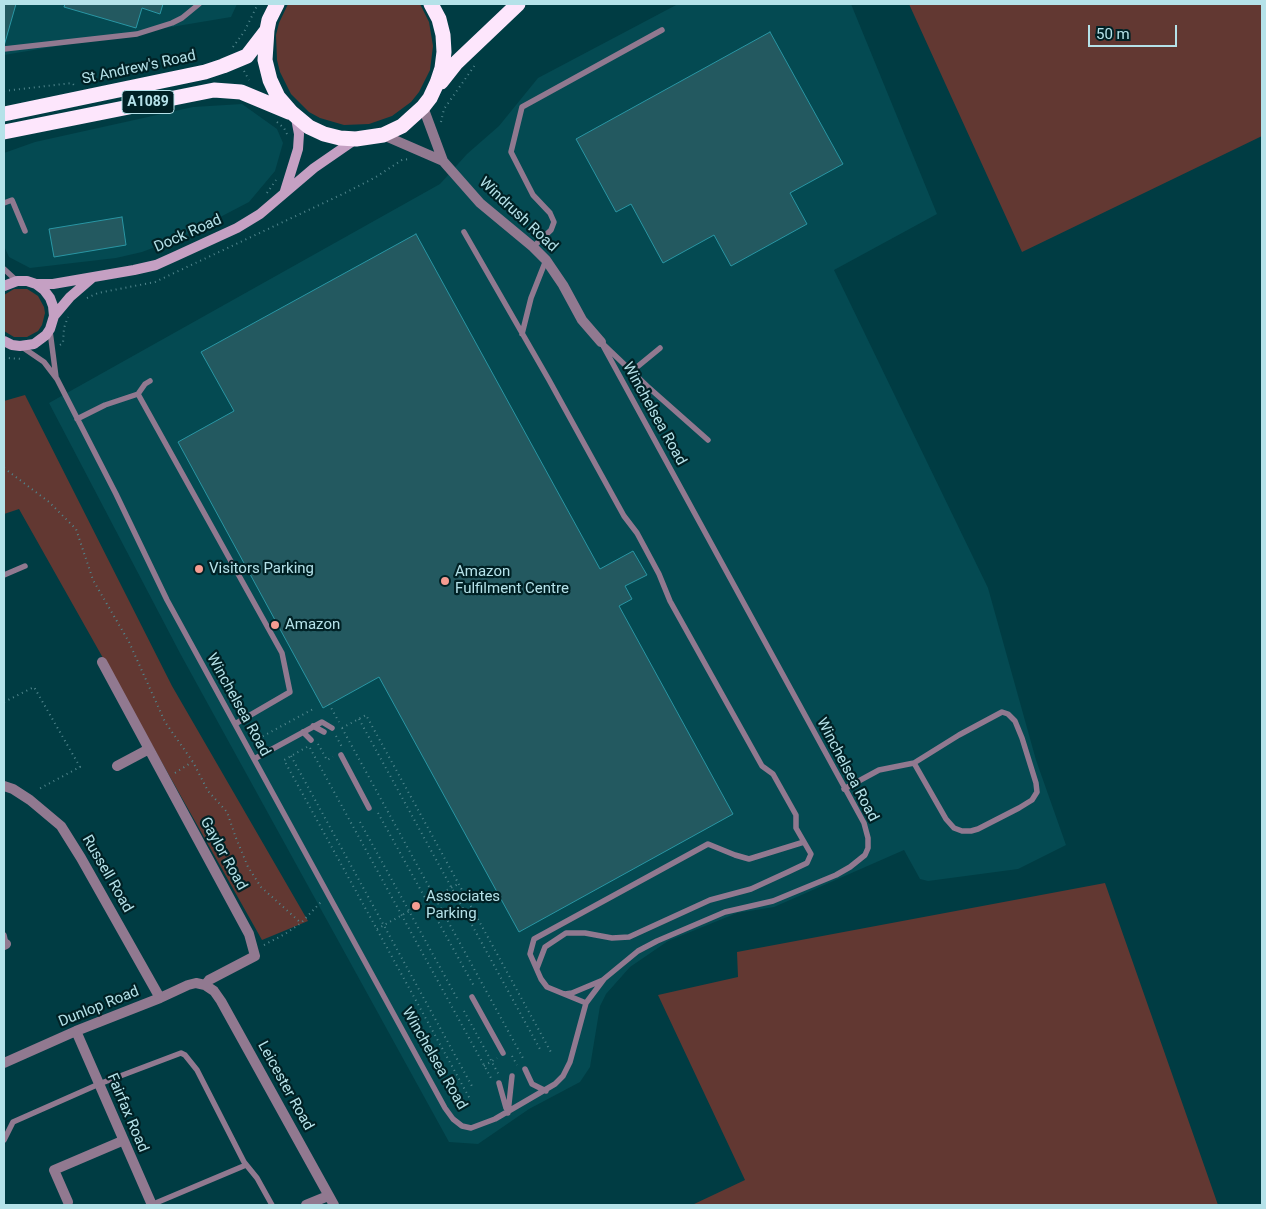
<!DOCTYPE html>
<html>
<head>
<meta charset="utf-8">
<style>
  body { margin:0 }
  #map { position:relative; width:1266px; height:1209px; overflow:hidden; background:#003c43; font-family:Roboto,sans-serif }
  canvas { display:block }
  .frame { position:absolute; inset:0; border:5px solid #b5e2e9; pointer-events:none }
  .scale { position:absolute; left:1088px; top:25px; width:89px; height:22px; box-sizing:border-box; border:2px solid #b5e2e9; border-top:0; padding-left:6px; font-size:15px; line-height:18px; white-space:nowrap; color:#b5e2e9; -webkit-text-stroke:4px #002125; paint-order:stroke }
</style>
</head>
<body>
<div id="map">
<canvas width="1266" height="1209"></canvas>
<div class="frame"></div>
<div class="scale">50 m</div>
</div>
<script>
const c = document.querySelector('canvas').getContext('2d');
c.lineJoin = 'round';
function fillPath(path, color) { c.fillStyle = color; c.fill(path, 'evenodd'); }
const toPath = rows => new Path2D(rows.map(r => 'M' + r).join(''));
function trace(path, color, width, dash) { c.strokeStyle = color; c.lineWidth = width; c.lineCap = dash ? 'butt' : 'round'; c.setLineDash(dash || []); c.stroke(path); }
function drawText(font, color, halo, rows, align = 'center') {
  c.font = font + ' Roboto,sans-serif'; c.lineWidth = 4.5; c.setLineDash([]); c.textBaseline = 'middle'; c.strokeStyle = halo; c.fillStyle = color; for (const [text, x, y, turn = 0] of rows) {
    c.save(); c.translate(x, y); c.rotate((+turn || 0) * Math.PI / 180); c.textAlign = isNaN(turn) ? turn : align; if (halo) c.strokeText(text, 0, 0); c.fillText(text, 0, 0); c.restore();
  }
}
fillPath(toPath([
  [4,4,237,4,231,17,4,55],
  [678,4,851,4,937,214,834,270,988,588,1036,760,1066,845,1018,869,928,881,920,879,904,850,774,907,737,913,668,941,630,967,606,994,600,1006,590,1067,580,1082,529,1109,478,1144,449,1142,181,655,49,403,440,184,467,154,499,126,538,78],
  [242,104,277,129,283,143,275,171,249,202,182,237,142,252,116,258,30,268,9,257,4,246,4,153,35,142,193,107]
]), '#044a52');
fillPath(toPath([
  [288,4,420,4,429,22,433,46,430,70,419,92,411,102,392,116,369,124,344,125,320,118,309,112,291,94,280,72,277,60,276,35,279,23],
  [909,4,1262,4,1262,136,1022,252],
  [14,289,27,289,32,292,38,296,44,307,45,313,42,325,38,331,27,337,14,337,4,331,4,295],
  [25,395,172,686,308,921,262,940,19,509,4,514,4,401],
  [1105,883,1218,1205,692,1205,745,1180,658,995,738,977,737,952]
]), '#623832');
const building = toPath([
  [4,4,16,4,4,46,4,4],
  [65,4,163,4,160,14,142,8,136,28,64,7,65,4],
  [770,32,843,164,790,193,807,224,731,266,714,235,663,263,631,204,616,212,576,139,770,32],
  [122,217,126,245,54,257,49,229,122,217],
  [416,234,600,569,633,551,647,575,625,586,632,599,619,606,733,814,519,932,379,677,323,708,178,442,234,411,201,352,416,234]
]);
fillPath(building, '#235960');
trace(building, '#2996a4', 1);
trace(toPath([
  [233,47,244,32,258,4],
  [244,71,249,80],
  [4,91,72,83,75,86],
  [277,122,284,128,287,134],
  [441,122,444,109,475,65],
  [267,193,276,180],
  [87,298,98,293,155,282,347,192,376,177,402,160,409,159],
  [60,345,63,343,64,328,68,317],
  [4,359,7,358,23,359],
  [4,468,49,502,76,529,93,580,129,642,165,722,193,762,208,791,227,812,236,838,248,867,261,887,301,923],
  [4,702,34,687,80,767,37,790],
  [329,704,339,722],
  [359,719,541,1051],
  [342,728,366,715,552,1054],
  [342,728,524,1060],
  [336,736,342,747],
  [254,741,315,708],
  [318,744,327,760,333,757],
  [307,747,284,760,470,1099],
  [310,748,491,1078],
  [291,756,473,1088],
  [175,773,192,762],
  [378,813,475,988],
  [360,822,458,1000],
  [377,929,458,884],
  [264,945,285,934,301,923,321,902],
  [464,1011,499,1075],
  [512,1056,517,1065],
  [484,1066,497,1058]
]), '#51878e', 2, [1, 4]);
trace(toPath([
  [4,49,137,34,172,23,182,18,199,4],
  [4,203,12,200,25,231],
  [464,232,549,380,624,516,637,533,659,574,670,601,762,766,773,774,796,815,796,828,811,854,807,863,788,872,751,889,710,900,629,937,612,938,585,933,566,933,545,947,537,968],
  [533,247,551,230,554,222,550,213,533,195,511,152,522,107,662,30],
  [4,269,17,281],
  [50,331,56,377],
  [522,334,531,298,546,260],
  [604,345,647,386,708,440],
  [22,347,44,362,57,379,116,494,167,600,445,1108,453,1119,462,1126,471,1128,495,1119,555,1084,563,1076,570,1062,586,1003,604,979,638,951,657,941,725,912,773,901,836,875,850,867,865,855,868,848,868,838,864,823,601,342],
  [632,371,660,348],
  [138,394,145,384,150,381],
  [77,419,105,405,138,394,282,653,290,692,235,724],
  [4,575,25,566],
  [313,726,324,732],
  [303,732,311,740],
  [341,755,369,808],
  [254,759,322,722,332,728],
  [844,789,879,770,914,763,959,735,1002,712,1008,714,1015,721,1022,738,1036,783,1037,792,1032,800,1019,808,978,829,971,831,962,831,954,828,946,819,914,763],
  [4,935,6,944],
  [565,994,572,993,603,980],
  [472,997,503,1053],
  [586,1003,547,987,541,979,530,954,534,939,708,844,735,855,749,859,804,842],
  [525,1069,532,1084,546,1091],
  [499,1083,506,1108],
  [508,1113,512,1076],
  [4,1140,13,1122,99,1084,181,1053,185,1055,197,1070,244,1162,257,1178,272,1205],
  [151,1205,246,1165]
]), '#917990', 5.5);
trace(toPath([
  [423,107,443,161,480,203,533,247,546,260,563,285,582,320,601,342],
  [383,135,443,161],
  [102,662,149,749],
  [117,766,149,749,249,934,255,956,209,980,205,985],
  [4,786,13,789,30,800,61,826,81,858,160,998],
  [4,945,6,944],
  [76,1031,152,1205],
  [4,1063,76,1031,160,998,188,985,196,983,205,985,214,991,221,1001,334,1205],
  [68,1202,54,1170,122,1141],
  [306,1205,328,1196]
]), '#917990', 10);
trace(toPath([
  [285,191,298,149,299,134,296,118],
  [36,284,53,284,134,270,156,265,176,256,237,228,260,214,314,168,356,139],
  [4,286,17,281,27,281,36,284,44,290,50,298,53,306,54,316,50,329,46,335,34,344,20,346,12,345,4,341],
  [54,316,70,297,92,278]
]), '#c5a0c3', 10);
trace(toPath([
  [277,4,269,20,267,30,265,60,270,80,278,97,291,112,309,127,324,134,340,138,356,139,383,135,402,126,423,107,430,98,437,83,442,68,444,52,443,35,439,19,431,4],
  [441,82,456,63,518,4],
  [4,114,205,72,223,66,247,56,267,30],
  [4,132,214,90,241,92,289,112]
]), '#fde6fc', 15);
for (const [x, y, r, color] of [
  [199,569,5,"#f59c91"],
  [445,581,5,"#f59c91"],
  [275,625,5,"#f59c91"],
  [416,906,5,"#f59c91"]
]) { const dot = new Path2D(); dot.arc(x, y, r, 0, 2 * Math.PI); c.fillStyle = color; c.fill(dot); trace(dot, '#002125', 2); }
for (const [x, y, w] of [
  [148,102,52]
]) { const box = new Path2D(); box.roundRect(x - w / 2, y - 11.5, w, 23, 4); c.fillStyle = '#002125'; c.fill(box); trace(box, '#b5e2e9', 1); }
drawText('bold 14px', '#b5e2e9', null, [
  ["A1089",148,102]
]);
drawText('15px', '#b5e2e9', '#002125', [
  ["St Andrew's Road",139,68,-12],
  ["Windrush Road",518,215,43],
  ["Dock Road",188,234,-24],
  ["Winchelsea Road",654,414,61],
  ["Winchelsea Road",238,705,61],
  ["Winchelsea Road",847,770,62],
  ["Gaylor Road",223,854,61],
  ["Russell Road",107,874,60],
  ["Dunlop Road",99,1007,-22],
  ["Winchelsea Road",434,1059,60],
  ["Leicester Road",285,1086,61],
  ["Fairfax Road",127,1113,67]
]);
drawText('15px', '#b5e2e9', '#002125', [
  ["Visitors Parking",209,569],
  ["Amazon",455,572],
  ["Fulfilment Centre",455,589],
  ["Amazon",285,625],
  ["Associates",426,897],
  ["Parking",426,914]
], 'left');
</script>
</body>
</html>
